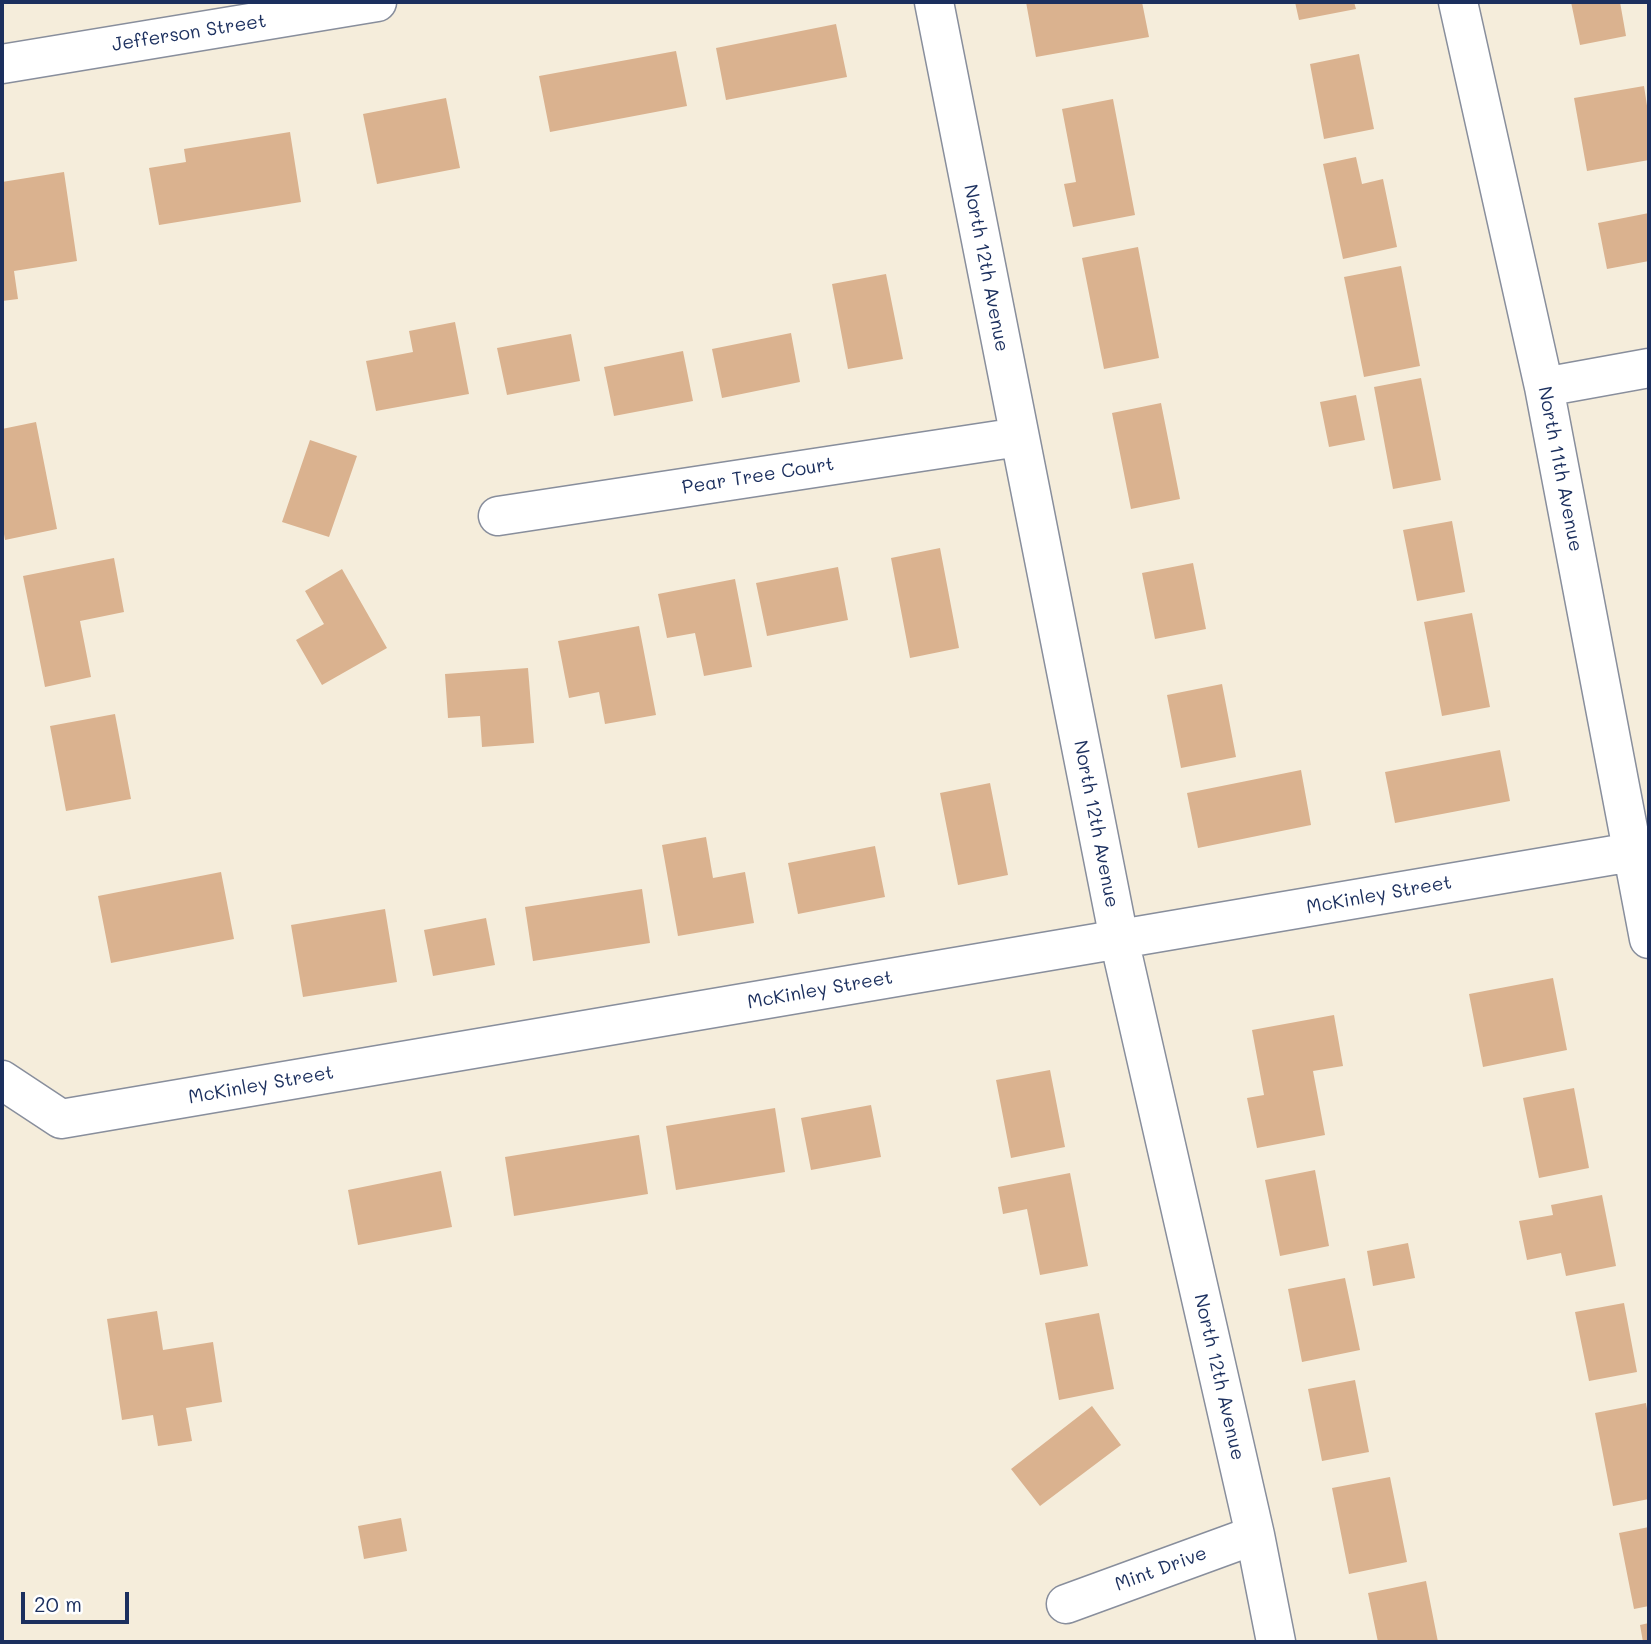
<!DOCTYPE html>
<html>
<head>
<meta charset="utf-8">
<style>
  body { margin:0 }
  #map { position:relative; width:1651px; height:1644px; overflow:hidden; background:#f5eddb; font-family:Mali,sans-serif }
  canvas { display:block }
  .frame { position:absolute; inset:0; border:4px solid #1b2f5e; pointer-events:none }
  .scale { position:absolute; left:21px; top:1592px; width:108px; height:32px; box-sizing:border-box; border:4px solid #1b2f5e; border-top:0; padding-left:9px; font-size:21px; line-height:24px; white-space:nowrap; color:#1b2f5e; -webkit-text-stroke:5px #fff; paint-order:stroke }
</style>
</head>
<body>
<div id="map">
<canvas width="1651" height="1644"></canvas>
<div class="frame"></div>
<div class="scale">20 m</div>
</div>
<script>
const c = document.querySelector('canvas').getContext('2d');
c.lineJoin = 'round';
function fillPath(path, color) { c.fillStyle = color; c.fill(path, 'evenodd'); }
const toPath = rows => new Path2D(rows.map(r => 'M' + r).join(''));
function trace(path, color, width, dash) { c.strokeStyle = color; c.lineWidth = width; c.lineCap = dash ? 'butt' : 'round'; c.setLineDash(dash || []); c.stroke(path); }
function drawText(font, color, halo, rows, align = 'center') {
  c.font = font + ' Mali,sans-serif'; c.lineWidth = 5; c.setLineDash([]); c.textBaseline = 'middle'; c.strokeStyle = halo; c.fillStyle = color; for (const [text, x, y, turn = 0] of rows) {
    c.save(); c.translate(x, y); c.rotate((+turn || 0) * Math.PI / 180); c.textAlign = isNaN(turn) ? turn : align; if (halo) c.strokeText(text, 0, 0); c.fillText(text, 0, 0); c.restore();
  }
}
fillPath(toPath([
  [1026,2,1142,2,1149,37,1036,57],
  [1295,2,1354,2,1356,9,1299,20],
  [1571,2,1620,2,1626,36,1580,45],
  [836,24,847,77,726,100,716,48],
  [676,51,687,106,550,132,539,76],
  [1359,54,1374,129,1324,139,1310,64],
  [1644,86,1649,119,1649,160,1587,171,1574,98],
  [446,98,460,168,377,184,363,114],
  [1113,99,1135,215,1073,227,1064,184,1076,182,1062,109],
  [290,132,301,202,159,225,149,168,186,162,184,149],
  [1356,157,1362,184,1383,179,1397,247,1343,259,1323,164],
  [64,172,77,261,14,271,18,299,2,301,2,182],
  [1649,213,1649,261,1607,269,1598,223],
  [1138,247,1159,358,1104,369,1082,258],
  [1401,266,1420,366,1364,377,1344,277],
  [886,274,903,359,848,369,832,284],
  [455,322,469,394,376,411,366,361,413,352,409,331],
  [791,333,800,382,722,398,712,349],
  [571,334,580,381,507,395,497,348],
  [683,351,693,401,614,416,604,367],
  [1421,378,1441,480,1393,489,1374,387],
  [1356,395,1365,440,1329,447,1320,402],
  [1161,403,1180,499,1131,509,1112,413],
  [36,422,57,529,5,540,2,522,2,429],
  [310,440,357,456,329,537,282,522],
  [1452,521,1465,592,1417,601,1403,530],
  [940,548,959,648,910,658,891,558],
  [114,558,124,612,80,621,91,677,45,687,23,576],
  [1193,563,1206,629,1155,639,1142,573],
  [838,567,848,620,767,636,756,583],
  [342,569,387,648,322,685,296,640,324,624,305,591],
  [735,579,752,667,704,676,695,633,667,638,658,594],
  [1472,613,1490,707,1442,716,1424,622],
  [639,626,656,715,605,724,599,692,569,698,558,641],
  [528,668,534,743,482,747,480,716,448,718,445,674],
  [1222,684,1236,757,1181,768,1167,695],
  [115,714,131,799,66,811,50,726],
  [1500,750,1510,801,1395,823,1385,772],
  [1301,770,1311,825,1198,848,1187,793],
  [990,783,1008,875,958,885,940,793],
  [706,837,713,878,745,872,754,923,678,936,662,845],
  [875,846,885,897,798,914,788,863],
  [221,872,234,939,111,963,98,896],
  [642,889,650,943,533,961,525,907],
  [385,909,397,982,303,997,291,925],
  [486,918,495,965,433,976,424,930],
  [1553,978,1567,1050,1483,1067,1469,994],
  [1334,1015,1343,1066,1313,1071,1325,1135,1257,1148,1247,1098,1264,1095,1252,1030],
  [1050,1070,1065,1147,1011,1158,996,1080],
  [1574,1088,1589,1168,1539,1178,1523,1098],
  [871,1105,881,1157,811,1170,801,1118],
  [775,1108,785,1172,676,1190,666,1126],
  [639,1135,648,1194,514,1216,505,1157],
  [1315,1170,1329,1246,1280,1256,1265,1180],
  [441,1171,452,1227,358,1245,348,1190],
  [1070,1173,1088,1266,1040,1275,1027,1209,1003,1214,998,1187],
  [1602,1195,1616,1266,1566,1276,1561,1253,1527,1260,1519,1221,1553,1215,1551,1205],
  [1408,1243,1415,1278,1373,1286,1367,1251],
  [1345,1278,1360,1350,1302,1362,1288,1289],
  [1624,1303,1637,1372,1589,1381,1575,1312],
  [157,1311,163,1350,213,1342,222,1402,186,1408,192,1441,158,1446,153,1415,122,1420,107,1319],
  [1099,1313,1114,1389,1059,1400,1045,1323],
  [1355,1380,1369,1452,1322,1461,1308,1389],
  [1646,1403,1649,1421,1649,1499,1613,1506,1595,1413],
  [1092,1406,1121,1445,1040,1506,1011,1469],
  [1390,1477,1407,1562,1349,1574,1332,1488],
  [401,1518,407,1551,364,1559,358,1526],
  [1649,1527,1649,1606,1634,1609,1619,1533],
  [1426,1581,1438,1642,1378,1642,1368,1593],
  [1649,1623,1649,1642,1643,1642,1640,1625]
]), '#dab28f');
const street = toPath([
  [934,2,1119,939,1255,1535,1276,1642],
  [1458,2,1544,387,1649,939],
  [2,64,377,2],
  [1544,387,1649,368],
  [498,516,1019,437],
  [2,1080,61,1119,1632,852,1649,856],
  [1066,1604,1255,1535]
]);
trace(street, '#888e9c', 41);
trace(street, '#fff', 38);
drawText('19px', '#1b2f5e', '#fff', [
  ["Jefferson Street",189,33,-9],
  ["North 12th Avenue",986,268,79],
  ["North 11th Avenue",1560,469,79],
  ["Pear Tree Court",758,476,-9],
  ["North 12th Avenue",1096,824,79],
  ["McKinley Street",1379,895,-10],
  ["McKinley Street",820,990,-10],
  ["McKinley Street",261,1085,-10],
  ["North 12th Avenue",1219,1377,77],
  ["Mint Drive",1161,1569,-20]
]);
</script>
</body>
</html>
